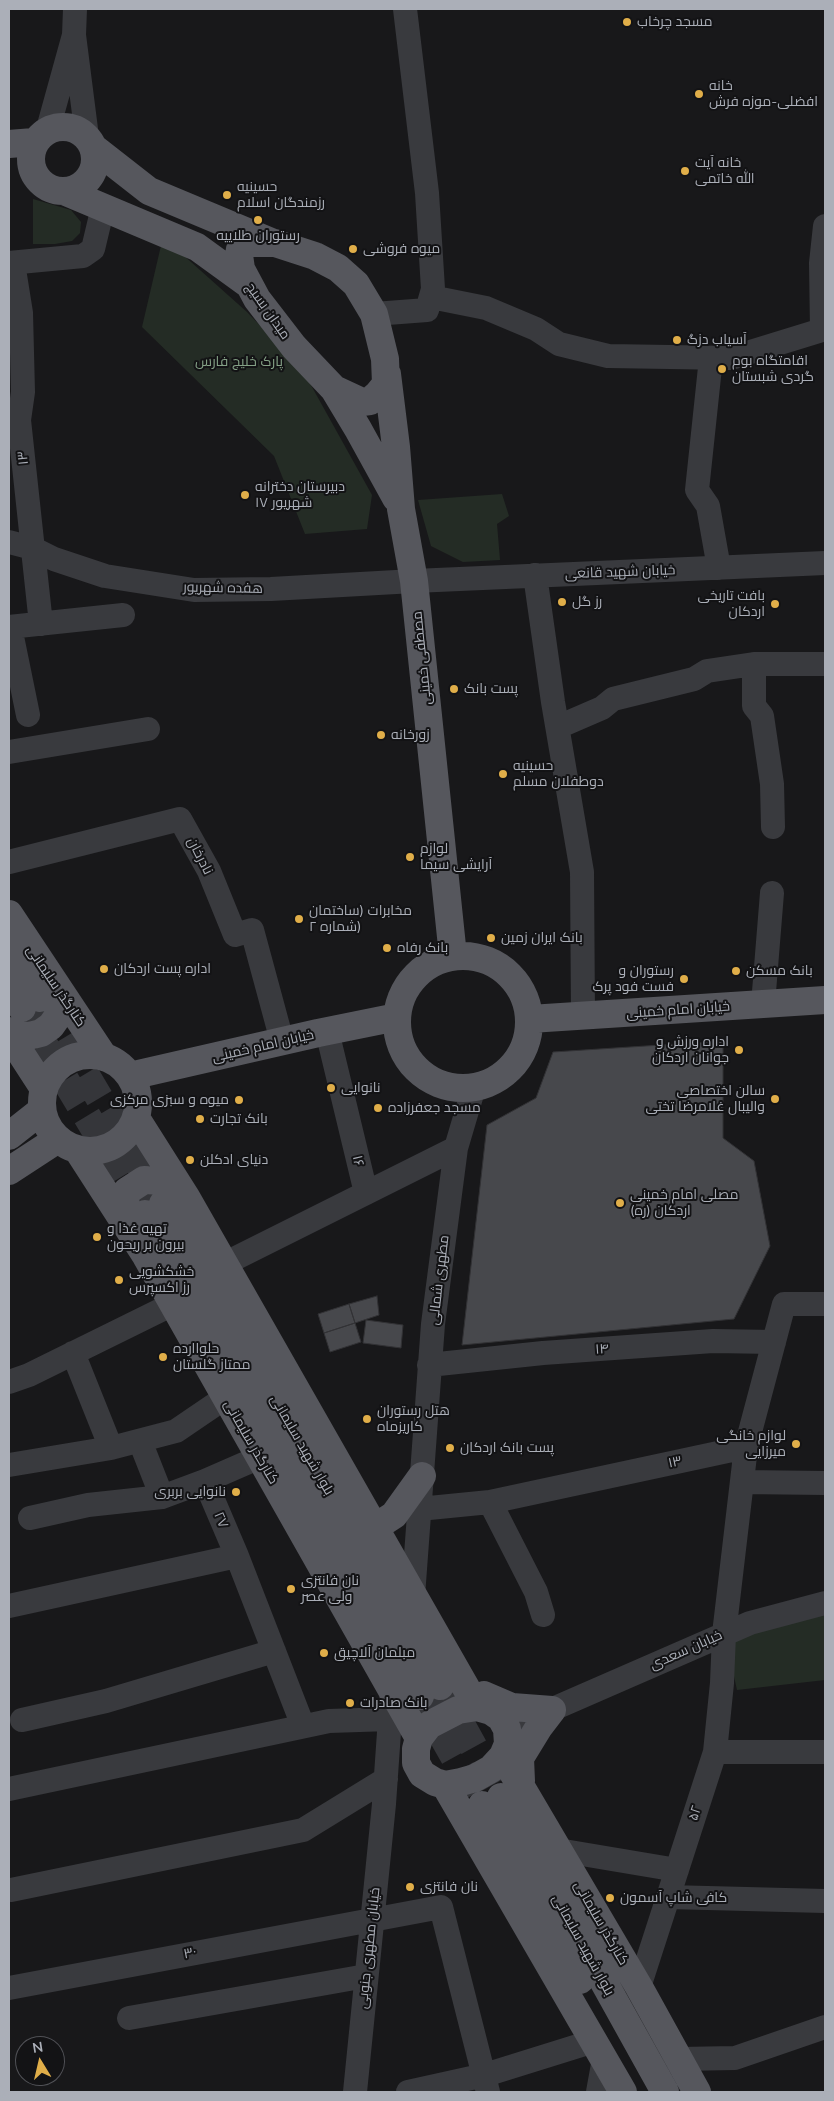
<!DOCTYPE html>
<html>
<head>
<meta charset="utf-8">
<style>
  body { margin:0 }
  #map { position:relative; width:834px; height:2101px; overflow:hidden; background:#18181a; font-family:Mulish,sans-serif }
  canvas { display:block }
  .frame { position:absolute; inset:0; border:10px solid #abafb8; pointer-events:none }
  .north { position:absolute; left:15px; top:2036px; width:50px; height:50px; box-sizing:border-box; background:#131315; border:1px solid #505156; border-radius:50%; rotate:351deg; font-size:14px; font-weight:700; line-height:20px; text-align:center; color:#abafb8 }
  .north::after { content:''; display:block; margin:auto; width:18px; height:22px; background:#e0ae49; clip-path:polygon(50% 0,100% 100%,50% 72%,0 100%) }
</style>
</head>
<body>
<div id="map">
<canvas width="834" height="2101"></canvas>
<div class="frame"></div>
<div class="north">N</div>
</div>
<script>
const c = document.querySelector('canvas').getContext('2d');
c.lineJoin = 'round';
function fillPath(path, color) { c.fillStyle = color; c.fill(path, 'evenodd'); }
const toPath = rows => new Path2D(rows.map(r => 'M' + r).join(''));
function trace(path, color, width, dash) { c.strokeStyle = color; c.lineWidth = width; c.lineCap = dash ? 'butt' : 'round'; c.setLineDash(dash || []); c.stroke(path); }
function drawText(font, color, halo, rows, align = 'center') {
  c.font = font + ' Mulish,Cairo,sans-serif'; c.lineWidth = 4; c.setLineDash([]); c.textBaseline = 'middle'; c.strokeStyle = halo; c.fillStyle = color; for (const [text, x, y, turn = 0] of rows) {
    c.save(); c.translate(x, y); c.rotate((+turn || 0) * Math.PI / 180); c.textAlign = isNaN(turn) ? turn : align; if (halo) c.strokeText(text, 0, 0); c.fillText(text, 0, 0); c.restore();
  }
}
fillPath(toPath([
  [33,199,71,210,81,222,80,233,72,241,55,244,33,244],
  [163,237,247,312,302,369,372,495,367,529,305,534,274,456,142,327],
  [502,494,509,516,497,524,500,560,463,562,431,546,418,500],
  [825,1613,825,1680,737,1690,726,1640]
]), '#242c25');
const building = toPath([
  [723,1041,723,1138,754,1161,770,1246,734,1319,462,1345,487,1125,536,1098,553,1052,723,1041],
  [377,1296,379,1315,355,1323,349,1304,377,1296],
  [349,1304,355,1323,324,1333,318,1314,349,1304],
  [366,1320,403,1325,401,1348,363,1343,366,1320],
  [355,1323,361,1342,330,1352,324,1333,355,1323]
]);
fillPath(building, '#47484c');
trace(building, '#323235', 1);
trace(toPath([
  [42,1002,160,1199],
  [22,1008,142,1208],
  [440,1686,501,1797],
  [420,1696,478,1799]
]), '#35363a', 28, [28, 14]);
trace(toPath([
  [74,35,75,9],
  [48,129,74,35,87,137],
  [9,263,83,256,93,249,103,207],
  [13,263,21,313,23,392,19,420,41,624],
  [431,297,486,308,536,329,559,344,608,356,731,358,822,330,821,263,825,226],
  [374,314,427,310,433,289,427,193,405,9],
  [711,358,697,490,708,506,719,568],
  [9,542,32,548,54,559,105,576,194,590,271,589,414,581,825,563],
  [535,575,553,702,582,872,583,1016],
  [9,627,123,615],
  [10,627,28,715],
  [754,664,754,706,762,716,772,784,773,827],
  [558,727,602,708,613,699,694,679,707,671,754,664,825,664],
  [9,752,148,729],
  [9,862,180,819,209,871,235,935,252,930,282,1041],
  [763,1004,772,893],
  [327,1031,366,1193],
  [224,1264,456,1148],
  [73,1353,111,1448,176,1431,226,1397],
  [429,1365,543,1353,713,1341,774,1342],
  [9,1382,29,1375,173,1304],
  [140,1441,162,1497],
  [9,1465,111,1448],
  [205,1481,260,1457],
  [742,1482,825,1483],
  [490,1502,536,1592,543,1615],
  [419,1509,490,1502,746,1447],
  [30,1518,88,1505,162,1497,205,1481,237,1556,303,1726],
  [413,1596,433,1324,456,1148,474,1087],
  [9,1606,237,1556],
  [22,1720,106,1701,274,1651],
  [507,1729,750,1623,825,1603],
  [715,1752,825,1752],
  [9,1789,329,1721,390,1719],
  [558,1850,677,1870],
  [11,1890,303,1830,386,1779],
  [668,1897,825,1901],
  [639,1987,715,1752,722,1683,724,1634,746,1447,784,1304,825,1304],
  [9,1988,441,1907,488,2092],
  [129,2018,366,1976],
  [679,2059,735,2058,825,2027],
  [355,2092,384,1804,392,1689],
  [408,2092,485,2075,594,2041],
  [598,2092,604,2059]
]), '#393a3e', 24);
trace(toPath([
  '31 159a32 32 0 1 1 64 0a32 32 0 1 1-64 0Z',
  [9,144,34,142],
  [94,148,149,191,271,242],
  [64,191,197,247,248,284],
  [250,243,275,243,315,256,338,268,356,284,374,314,385,359,386,384,377,395,370,401,362,402,334,389,294,347,257,299,241,269,239,255,240,249,244,244,250,243],
  [387,374,396,447,401,509,414,581,453,956],
  [334,389,358,429,396,498],
  [9,914,104,1057],
  [9,953,40,998],
  '397 1022a66 66 0 1 1 132 0a66 66 0 1 1-132 0Z',
  [9,989,22,1008],
  [530,1019,825,1000],
  [9,1031,16,1035,29,1036,41,1033,51,1026,58,1016,61,1004,60,991],
  [9,1035,44,1089],
  '42 1103a48 48 0 1 1 96 0a48 48 0 1 1-96 0Z',
  [130,1076,318,1033,397,1017],
  [136,1118,186,1197,477,1707],
  [9,1136,42,1110],
  [77,1149,146,1256,419,1738],
  [9,1171,58,1139],
  [163,1204,440,1686],
  [145,1214,420,1696],
  [125,1224,124,1206,127,1191,144,1180,164,1181,185,1196],
  [374,1528,394,1515,422,1476],
  [484,1695,512,1707,552,1710],
  [477,1707,491,1711,501,1718,507,1729,508,1744,503,1756,491,1769,475,1778,461,1782,445,1785,435,1782,422,1774,416,1763,416,1749,419,1738,429,1725,458,1710,477,1707],
  [503,1756,639,1987,697,2092],
  [521,1781,520,1758,539,1727,552,1710],
  [445,1785,623,2092],
  [501,1797,665,2092],
  [482,1805,580,1980]
]), '#56575d', 28);
for (const [x, y, r, color] of [
  [627,22,5,"#e0ae49"],
  [699,94,5,"#e0ae49"],
  [685,171,5,"#e0ae49"],
  [227,195,5,"#e0ae49"],
  [258,220,5,"#e0ae49"],
  [353,249,5,"#e0ae49"],
  [677,340,5,"#e0ae49"],
  [722,369,5,"#e0ae49"],
  [245,495,5,"#e0ae49"],
  [562,602,5,"#e0ae49"],
  [775,604,5,"#e0ae49"],
  [454,689,5,"#e0ae49"],
  [381,735,5,"#e0ae49"],
  [503,774,5,"#e0ae49"],
  [410,857,5,"#e0ae49"],
  [299,919,5,"#e0ae49"],
  [491,938,5,"#e0ae49"],
  [387,948,5,"#e0ae49"],
  [104,969,5,"#e0ae49"],
  [736,971,5,"#e0ae49"],
  [684,979,5,"#e0ae49"],
  [739,1050,5,"#e0ae49"],
  [331,1088,5,"#e0ae49"],
  [775,1099,5,"#e0ae49"],
  [239,1100,5,"#e0ae49"],
  [378,1108,5,"#e0ae49"],
  [200,1119,5,"#e0ae49"],
  [190,1160,5,"#e0ae49"],
  [620,1203,5,"#e0ae49"],
  [97,1237,5,"#e0ae49"],
  [119,1280,5,"#e0ae49"],
  [163,1357,5,"#e0ae49"],
  [367,1419,5,"#e0ae49"],
  [796,1444,5,"#e0ae49"],
  [450,1448,5,"#e0ae49"],
  [236,1492,5,"#e0ae49"],
  [291,1589,5,"#e0ae49"],
  [324,1653,5,"#e0ae49"],
  [350,1703,5,"#e0ae49"],
  [410,1887,5,"#e0ae49"],
  [610,1898,5,"#e0ae49"]
]) { const dot = new Path2D(); dot.arc(x, y, r, 0, 2 * Math.PI); c.fillStyle = color; c.fill(dot); trace(dot, '#131315', 2); }
drawText('14px', '#abafb8', '#131315', [
  ["مسجد چرخاب",637,22],
  ["خانه",709,86],
  ["افضلی-موزه فرش",709,102],
  ["خانه آیت",695,163],
  ["الله خاتمی",695,179],
  ["حسینیه",237,187],
  ["رزمندگان اسلام",237,203],
  ["رستوران طلاییه",258,236,"center"],
  ["میوه فروشی",363,249],
  ["آسیاب دزگ",687,340],
  ["اقامتگاه بوم",732,361],
  ["گردی شبستان",732,377],
  ["دبیرستان دخترانه",255,487],
  ["۱۷ شهریور",255,503],
  ["بافت تاریخی",765,596,"right"],
  ["اردکان",765,612,"right"],
  ["رز گل",572,602],
  ["پست بانک",464,689],
  ["زورخانه",391,735],
  ["حسینیه",513,766],
  ["دوطفلان مسلم",513,782],
  ["لوازم",420,849],
  ["آرایشی سیما",420,865],
  ["مخابرات (ساختمان",309,911],
  ["شماره ۲)",309,927],
  ["بانک ایران زمین",501,938],
  ["بانک رفاه",397,948],
  ["اداره پست اردکان",114,969],
  ["رستوران و",674,971,"right"],
  ["فست فود پرک",674,987,"right"],
  ["بانک مسکن",746,971],
  ["اداره ورزش و",729,1042,"right"],
  ["جوانان اردکان",729,1058,"right"],
  ["نانوایی",341,1088],
  ["سالن اختصاصی",765,1091,"right"],
  ["والیبال غلامرضا تختی",765,1107,"right"],
  ["میوه و سبزی مرکزی",229,1100,"right"],
  ["مسجد جعفرزاده",388,1108],
  ["بانک تجارت",210,1119],
  ["دنیای ادکلن",200,1160],
  ["مصلی امام خمینی",630,1195],
  ["(ره) اردکان",630,1211],
  ["تهیه غذا و",107,1229],
  ["بیرون بر ریحون",107,1245],
  ["خشکشویی",129,1272],
  ["رز اکسپرس",129,1288],
  ["حلواارده",173,1349],
  ["ممتاز گلستان",173,1365],
  ["هتل رستوران",377,1411],
  ["کاریزماه",377,1427],
  ["لوازم خانگی",786,1436,"right"],
  ["میرزایی",786,1452,"right"],
  ["پست بانک اردکان",460,1448],
  ["نانوایی بربری",226,1492,"right"],
  ["نان فانتزی",301,1581],
  ["ولی عصر",301,1597],
  ["مبلمان آلاچیق",334,1653],
  ["بانک صادرات",360,1703],
  ["نان فانتزی",420,1887],
  ["کافی شاپ آسمون",620,1898]
], 'left');
drawText('14px', '#abafb8', '#131315', [
  ["میدان بسیچ",268,311,55],
  ["۱۳",23,458,-96],
  ["خیابان شهید قانعی",620,572,-2],
  ["هفده شهریور",223,588,1],
  ["مصطفی خمینی",422,658,-96],
  ["نادرخان",200,856,63],
  ["کنارگذر سلیمانی",56,986,56],
  ["خیابان امام خمینی",678,1010,-4],
  ["خیابان امام خمینی",263,1046,-13],
  ["۱۶",358,1161,77],
  ["مطهری شمالی",439,1280,-83],
  ["۱۴",602,1349,-4],
  ["کنارگذر سلیمانی",251,1442,60],
  ["بلوار شهید سلیمانی",302,1445,60],
  ["۱۳",675,1462,-12],
  ["۲۷",221,1520,67],
  ["خیابان سعدی",686,1650,-24],
  ["۵۲",695,1813,-72],
  ["کنارگذر سلیمانی",601,1923,60],
  ["بلوار شهید سلیمانی",583,1945,61],
  ["خیابان مطهری جنوبی",369,1948,-84],
  ["۳۰",190,1953,-11]
]);
drawText('14px', '#84a186', '#131315', [
  ["پارک خلیج فارس",239,362]
]);
</script>
</body>
</html>
